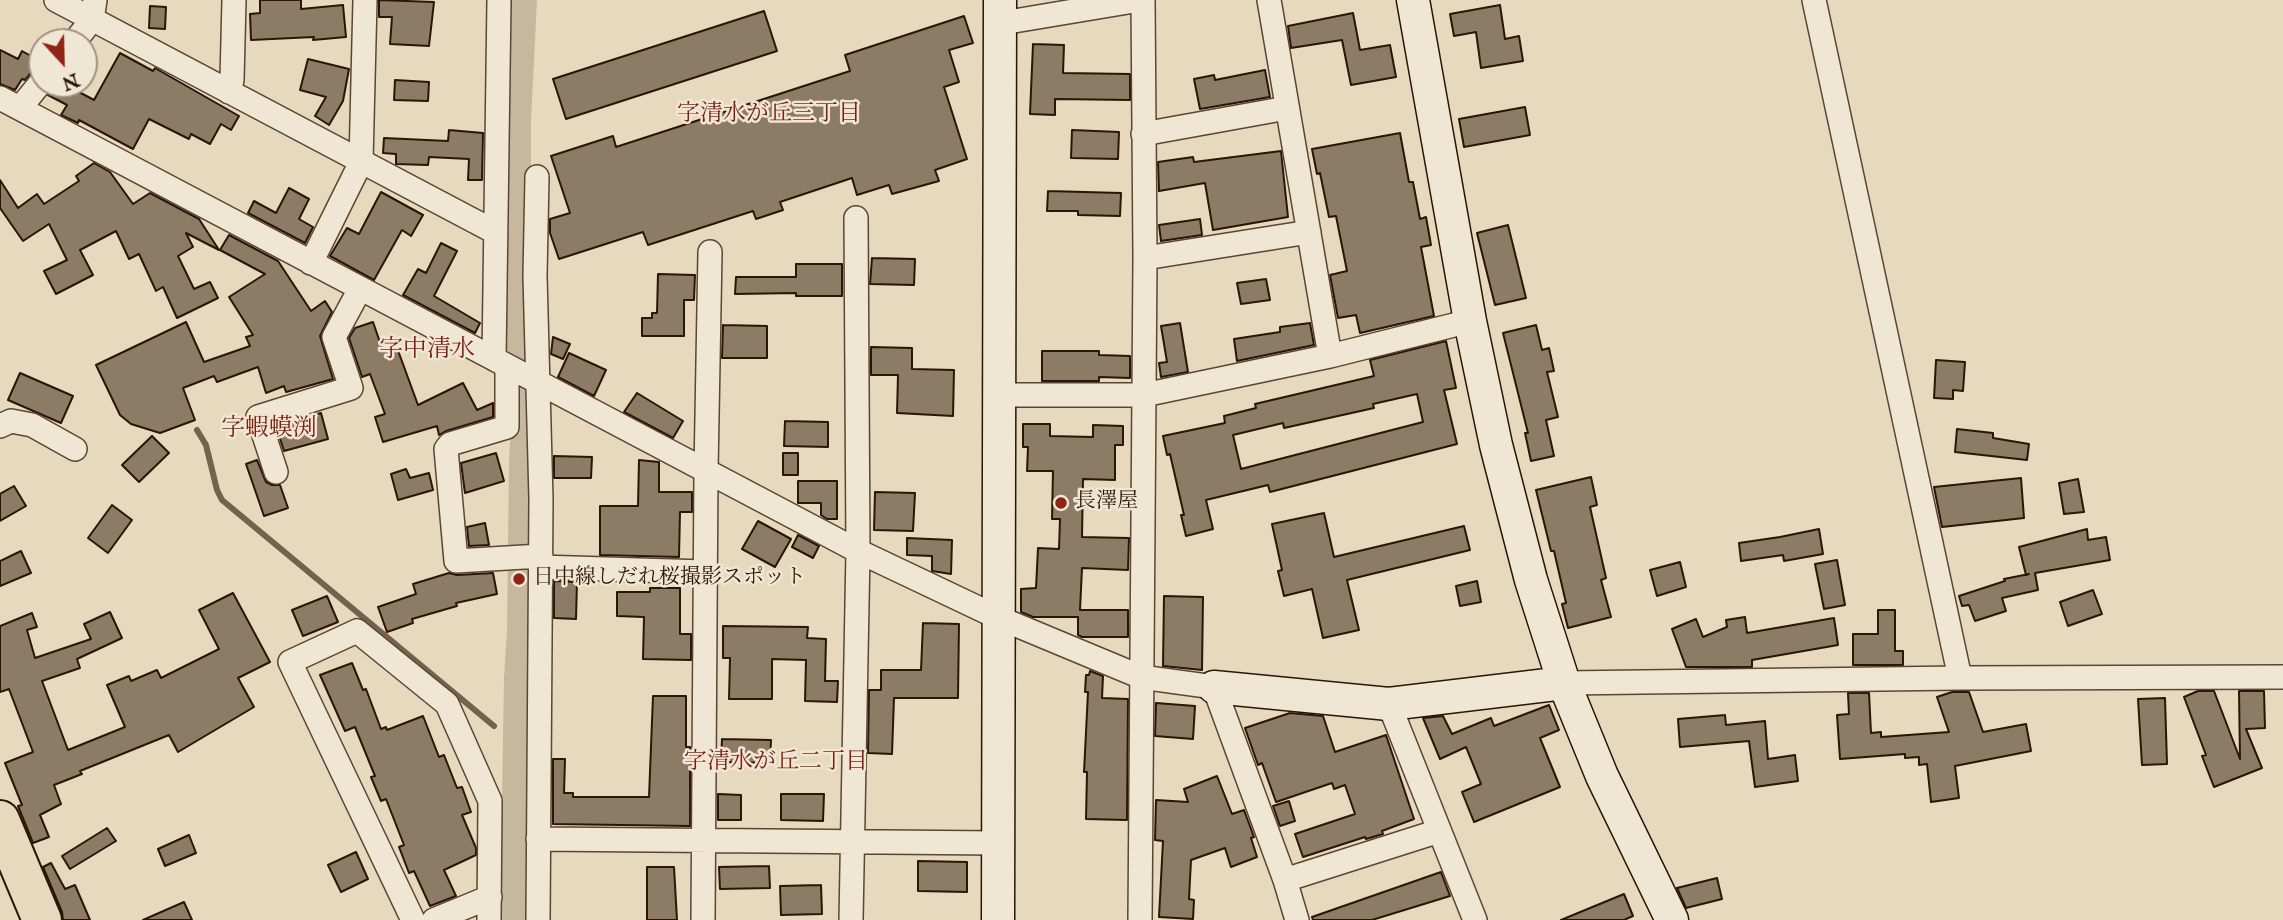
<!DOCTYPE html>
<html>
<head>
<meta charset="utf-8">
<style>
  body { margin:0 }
  #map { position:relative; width:2283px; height:920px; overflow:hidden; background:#e6d9bd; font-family:"IM FELL English",serif }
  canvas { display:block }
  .north { position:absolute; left:28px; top:28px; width:70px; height:70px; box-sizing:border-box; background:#efe6d4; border:2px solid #a19281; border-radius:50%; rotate:158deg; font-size:19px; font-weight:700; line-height:28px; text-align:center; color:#2b1505 }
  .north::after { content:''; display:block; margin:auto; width:24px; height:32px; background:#8f2418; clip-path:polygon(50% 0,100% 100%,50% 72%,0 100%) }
</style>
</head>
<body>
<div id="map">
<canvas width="2283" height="920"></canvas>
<div class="north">N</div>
</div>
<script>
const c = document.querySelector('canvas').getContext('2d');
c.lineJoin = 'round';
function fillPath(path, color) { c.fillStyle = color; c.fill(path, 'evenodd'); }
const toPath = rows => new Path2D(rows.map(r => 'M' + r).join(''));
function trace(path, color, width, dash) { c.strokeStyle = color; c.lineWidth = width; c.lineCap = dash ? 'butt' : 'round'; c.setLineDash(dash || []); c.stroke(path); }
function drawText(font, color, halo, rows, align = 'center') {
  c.font = font + ' "IM FELL English","Noto Serif JP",serif'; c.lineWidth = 5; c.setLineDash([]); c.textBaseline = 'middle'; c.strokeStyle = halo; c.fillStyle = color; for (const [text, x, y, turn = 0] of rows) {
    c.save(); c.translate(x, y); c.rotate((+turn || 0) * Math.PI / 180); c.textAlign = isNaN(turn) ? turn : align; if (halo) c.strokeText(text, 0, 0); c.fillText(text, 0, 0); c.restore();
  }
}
fillPath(toPath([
  [508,0,537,0,531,120,531,361,526,364,509,356,505,349],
  [514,378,530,386,530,398,529,553,534,561,532,920,500,920,504,677,507,631,509,461]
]), '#c6b89e');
trace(toPath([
  [197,430,206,445,217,490,222,500,494,726]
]), '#75624e', 6);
const building = toPath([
  [260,0,301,0,301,9,343,5,346,37,313,40,314,37,251,40,250,14,260,13,260,0],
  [379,0,434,2,429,46,390,44,392,17,379,17,379,0],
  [1500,5,1505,39,1519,36,1523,61,1481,68,1476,32,1454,36,1450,14,1500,5],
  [150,6,166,7,165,29,149,28,150,6],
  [764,11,777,51,566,119,553,79,764,11],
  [1353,13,1360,50,1390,45,1396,77,1351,85,1342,40,1291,48,1288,26,1353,13],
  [964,16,973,43,949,50,959,82,944,87,967,159,935,170,939,181,892,194,889,185,857,195,852,178,780,202,783,210,756,219,753,211,648,245,643,232,559,259,550,233,550,219,570,213,551,156,613,136,616,147,850,71,845,55,964,16],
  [1033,44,1064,45,1063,73,1130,74,1130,100,1055,99,1055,115,1030,114,1033,44],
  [0,50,18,59,22,51,40,61,25,80,22,79,15,90,0,84,0,50],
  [120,53,153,71,155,68,239,116,231,130,221,124,210,144,191,134,189,139,149,119,133,149,79,120,78,123,61,115,67,105,48,95,56,84,64,84,94,100,120,53],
  [308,59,349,69,343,101,329,125,315,116,326,97,300,90,308,59],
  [1265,70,1270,97,1200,109,1194,79,1214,75,1215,80,1265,70],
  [395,80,429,82,428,101,394,100,395,80],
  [1525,107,1530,135,1464,147,1459,119,1525,107],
  [449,130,483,133,482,180,468,180,469,159,429,157,428,165,396,164,396,154,383,153,384,138,448,141,449,130],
  [1072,130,1119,132,1118,159,1071,158,1072,130],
  [1400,133,1409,182,1413,182,1420,219,1426,217,1431,245,1421,247,1434,316,1360,333,1356,315,1338,318,1330,275,1347,271,1336,216,1329,217,1320,173,1317,174,1312,149,1400,133],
  [1281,151,1288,217,1213,230,1205,183,1159,191,1158,162,1193,157,1194,162,1281,151],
  [94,163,110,172,133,204,150,193,199,219,219,250,186,233,193,247,178,256,194,289,210,282,218,298,177,318,163,287,156,291,139,254,129,259,116,231,80,250,93,275,56,294,44,271,67,260,49,224,23,241,0,208,0,180,18,208,37,194,44,204,79,181,76,176,94,163],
  [289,188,309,199,299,219,313,227,305,243,248,213,254,201,276,213,289,188],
  [1048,191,1121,193,1120,216,1078,215,1078,211,1047,211,1048,191],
  [381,192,423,215,411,236,402,230,374,280,330,256,347,228,359,234,381,192],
  [1200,219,1202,235,1161,241,1159,225,1200,219],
  [1508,225,1526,298,1495,305,1477,233,1508,225],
  [229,235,278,261,311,311,325,301,332,312,320,336,333,379,286,392,284,386,266,393,258,367,217,382,214,376,183,388,195,420,160,433,131,424,120,415,96,365,186,322,204,362,250,346,246,337,253,335,229,297,265,274,220,250,229,235],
  [441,243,457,251,434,296,480,323,475,333,403,295,418,269,426,273,441,243],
  [872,258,915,259,914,285,870,284,872,258],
  [796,264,842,264,842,296,796,296,796,293,735,294,736,277,796,277,796,264],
  [658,274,695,275,694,300,684,300,684,336,642,336,642,318,652,318,652,313,657,313,658,274],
  [1266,279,1270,300,1241,304,1237,283,1266,279],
  [373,322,383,351,396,345,418,405,463,383,477,410,493,403,493,417,446,431,439,435,437,426,383,442,375,417,385,414,370,374,362,377,349,338,355,328,373,322],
  [1180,323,1188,372,1161,377,1159,363,1167,362,1161,326,1180,323],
  [1310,323,1314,345,1237,361,1234,339,1280,332,1280,327,1310,323],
  [723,325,767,326,767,358,722,358,723,325],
  [1536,325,1542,350,1549,348,1554,371,1547,372,1558,417,1546,420,1554,456,1531,461,1525,433,1528,433,1503,333,1536,325],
  [553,337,570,344,563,359,551,354,553,337],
  [1446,341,1456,388,1444,390,1457,444,1270,492,1268,485,1206,500,1213,529,1186,536,1181,515,1184,515,1170,454,1167,455,1163,436,1225,423,1224,416,1256,408,1255,404,1374,376,1370,360,1446,341],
  [1417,394,1423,422,1241,469,1233,435,1283,423,1284,428,1374,408,1373,404,1417,394],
  [871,347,912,348,912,369,954,370,953,416,897,413,898,375,871,375,871,347],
  [1042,351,1099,351,1099,355,1130,356,1130,378,1099,377,1099,381,1042,381,1042,351],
  [569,353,606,370,594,396,558,377,569,353],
  [1936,360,1965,362,1963,391,1953,390,1953,399,1934,398,1936,360],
  [20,373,73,396,61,423,8,400,20,373],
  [637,393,683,421,673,438,624,412,637,393],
  [321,413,328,439,284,451,276,426,321,413],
  [785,421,828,422,828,447,784,446,785,421],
  [1023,424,1050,424,1050,436,1093,437,1093,425,1123,426,1123,445,1115,445,1115,480,1083,479,1082,537,1129,538,1128,570,1082,568,1080,610,1128,610,1128,637,1082,637,1078,635,1078,617,1033,617,1021,612,1021,589,1036,588,1038,548,1059,549,1060,519,1052,519,1053,471,1027,471,1028,447,1023,447,1023,424],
  [1957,429,1993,433,1993,438,2029,444,2027,460,1955,452,1957,429],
  [152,436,169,453,139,482,122,465,152,436],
  [496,453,504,481,465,493,461,463,496,453],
  [783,453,798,453,798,475,783,475,783,453],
  [554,456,592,457,591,478,554,478,554,456],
  [257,460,266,482,272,485,280,485,288,508,264,516,246,464,257,460],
  [639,460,659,462,659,492,692,492,692,512,680,512,679,557,600,555,600,506,638,506,639,460],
  [406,469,410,478,429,473,433,490,398,500,391,474,406,469],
  [1591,477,1597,505,1590,507,1606,578,1601,580,1611,617,1568,628,1562,604,1566,603,1554,551,1551,551,1536,490,1591,477],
  [2021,478,2024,518,1942,527,1934,487,2021,478],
  [2078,479,2084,512,2064,514,2059,483,2078,479],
  [798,481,837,481,837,519,827,519,821,515,821,503,798,503,798,481],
  [14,486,26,506,0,521,0,494,14,486],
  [875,492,915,493,913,531,874,530,875,492],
  [112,505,132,520,108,553,88,538,112,505],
  [1324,513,1334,557,1464,526,1470,550,1347,580,1359,630,1323,638,1312,589,1284,596,1278,571,1282,570,1272,524,1324,513],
  [758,521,791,539,775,567,742,549,758,521],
  [485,523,489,545,469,546,467,527,485,523],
  [1819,529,1823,554,1784,561,1783,555,1741,561,1739,543,1780,537,1819,529],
  [2087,529,2088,540,2106,537,2110,560,2035,573,2038,590,2002,598,2006,611,1975,621,1969,605,1962,606,1959,596,2005,581,2004,579,2029,574,2026,575,2019,547,2087,529],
  [798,535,819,546,813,558,792,547,798,535],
  [907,538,952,540,951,574,932,571,932,556,907,555,907,538],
  [21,551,31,573,0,586,0,561,21,551],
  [1837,560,1845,605,1824,609,1815,564,1837,560],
  [1680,562,1686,587,1657,596,1650,570,1680,562],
  [449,573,457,575,493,573,497,594,456,603,457,606,412,619,413,623,387,632,378,607,416,594,413,584,449,573],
  [554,581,577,582,576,619,554,618,554,581],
  [1477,581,1481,602,1460,606,1456,586,1477,581],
  [650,588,680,588,680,634,691,634,691,660,643,659,644,617,617,616,617,592,650,592,650,588],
  [2093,590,2102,614,2068,626,2060,602,2093,590],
  [233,593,270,662,238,678,254,707,178,752,169,735,80,771,82,774,54,785,61,804,40,815,49,837,33,843,18,806,22,805,5,763,33,752,9,689,0,692,0,626,32,613,37,627,27,630,35,658,91,639,84,624,110,612,122,638,77,659,80,668,42,681,68,750,125,727,107,685,129,676,131,681,157,670,161,678,219,649,199,610,233,593],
  [327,596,338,622,303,636,292,610,327,596],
  [1164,596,1203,597,1202,670,1163,666,1164,596],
  [1878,610,1895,610,1895,651,1903,651,1903,665,1853,665,1853,634,1878,634,1878,610],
  [1745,617,1747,633,1834,618,1838,645,1752,660,1752,667,1686,667,1672,629,1696,619,1703,637,1727,627,1726,620,1745,617],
  [923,623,959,624,958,698,894,698,892,754,868,753,869,690,881,690,881,670,921,670,923,623],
  [723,626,808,627,807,638,826,639,825,681,838,681,837,702,805,701,806,660,772,659,772,699,729,699,730,658,723,658,723,626],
  [352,663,363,690,366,689,381,729,386,727,387,730,423,716,439,757,444,755,457,788,462,787,471,812,462,815,476,848,476,855,444,870,456,896,430,906,414,871,409,873,399,847,404,845,386,799,381,801,371,777,375,776,355,727,345,731,320,675,352,663],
  [1090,671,1103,676,1102,698,1128,699,1127,820,1086,819,1087,772,1084,772,1088,692,1085,692,1086,675,1089,675,1090,671],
  [2198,691,2214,691,2240,759,2239,691,2264,691,2265,728,2246,729,2262,768,2214,787,2202,756,2206,755,2184,697,2198,691],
  [1952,692,1969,692,1983,732,2026,724,2031,751,1955,766,1959,798,1931,802,1927,764,1919,765,1919,757,1905,758,1905,754,1840,759,1837,715,1849,714,1848,693,1869,693,1871,733,1881,732,1881,737,1949,732,1937,697,1952,692],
  [653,696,686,696,686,747,690,747,690,826,553,824,553,759,565,759,564,793,573,793,573,797,649,797,653,696],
  [2165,698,2167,764,2142,765,2138,699,2165,698],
  [1156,703,1195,706,1193,739,1155,736,1156,703],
  [1549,705,1559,730,1540,738,1560,787,1474,822,1462,792,1481,784,1466,747,1440,759,1423,718,1443,716,1452,734,1491,718,1494,726,1549,705],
  [1290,713,1323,716,1335,752,1386,735,1414,819,1382,831,1383,834,1366,839,1365,837,1303,857,1295,834,1355,814,1345,785,1334,789,1332,783,1276,802,1262,763,1258,765,1245,728,1290,713],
  [1725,715,1726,725,1765,721,1768,759,1795,755,1798,781,1755,787,1749,741,1680,747,1678,719,1725,715],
  [722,739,771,740,770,763,721,762,722,739],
  [1217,776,1232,814,1244,810,1254,837,1251,838,1257,857,1231,867,1225,848,1191,860,1189,899,1194,900,1193,919,1159,917,1163,841,1155,840,1156,800,1188,802,1184,789,1217,776],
  [718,794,741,795,741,820,718,820,718,794],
  [781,794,824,794,823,821,781,820,781,794],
  [1289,801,1295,821,1280,826,1273,806,1289,801],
  [107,828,116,841,70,869,62,856,107,828],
  [189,835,196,853,165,866,158,849,189,835],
  [356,852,368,879,341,892,328,865,356,852],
  [918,861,967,862,967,892,918,891,918,861],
  [51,863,65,889,75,885,90,920,63,920,62,912,43,867,51,863],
  [769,866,770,888,720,889,719,867,769,866],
  [647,867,674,867,677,920,647,920,647,867],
  [1441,872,1450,896,1372,920,1313,920,1312,917,1441,872],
  [1717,878,1722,899,1686,908,1677,888,1717,878],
  [821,885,822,914,781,915,780,886,821,885],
  [1624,894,1633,916,1624,920,1561,920,1624,894],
  [184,902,192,920,143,920,184,902]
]);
fillPath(building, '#8c7b65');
trace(building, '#2b1505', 2);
const street = toPath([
  [56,0,495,232],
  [1269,0,1330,356],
  [1814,0,1960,678],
  [1002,23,1140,0],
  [74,42,92,20,95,0],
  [229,92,232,80,234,0],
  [0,98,858,551,997,617,1141,677,1214,687,1285,880,1297,920],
  [20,108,42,81],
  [1143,134,1287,108],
  [537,177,535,276,541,499,538,920],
  [1145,258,1309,232],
  [311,263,361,162,365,0],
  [494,359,499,0],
  [507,366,507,427,450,444,446,449,456,561,541,556],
  [998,395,1144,395,1330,356,1470,321],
  [0,426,11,421,32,425,75,449],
  [276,472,258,417,351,388,334,337,360,289],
  [540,567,705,572],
  [1564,683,1960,678,2283,677],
  [1389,704,1475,920],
  [538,839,998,843],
  [1285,880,1439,831],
  [413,920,290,662,357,631,447,704,490,801,489,920],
  [434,920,490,897],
  [703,920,706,471,710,252],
  [851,920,858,551,856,218],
  [1140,920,1145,258,1143,0]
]);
const secondary = toPath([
  [1413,0,1470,321,1496,445,1531,580,1564,683,1602,776,1672,920],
  [1214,687,1389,704,1564,683],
  [998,920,1000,0]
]);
const highway = toPath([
  [0,820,42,920]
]);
trace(street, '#5a4633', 26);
trace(secondary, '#2b1505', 35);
trace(highway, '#2b1505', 42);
trace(street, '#efe6d4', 23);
trace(secondary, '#efe6d4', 32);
trace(highway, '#e6d9bd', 38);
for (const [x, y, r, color] of [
  [1061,503,7,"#8f2418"],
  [519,579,7,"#8f2418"]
]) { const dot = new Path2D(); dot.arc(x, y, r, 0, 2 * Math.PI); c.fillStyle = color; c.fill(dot); trace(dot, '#efe6d4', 2.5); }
drawText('21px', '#2b1505', '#efe6d4', [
  ["長澤屋",1075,503],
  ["日中線しだれ桜撮影スポット",533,579]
], 'left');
drawText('23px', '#7a1f14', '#efe6d4', [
  ["字清水が丘三丁目",769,115],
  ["字清水が丘二丁目",776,763]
]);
drawText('24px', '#7a1f14', '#efe6d4', [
  ["字中清水",427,351],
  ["字蝦蟆渕",269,430]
]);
</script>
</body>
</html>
